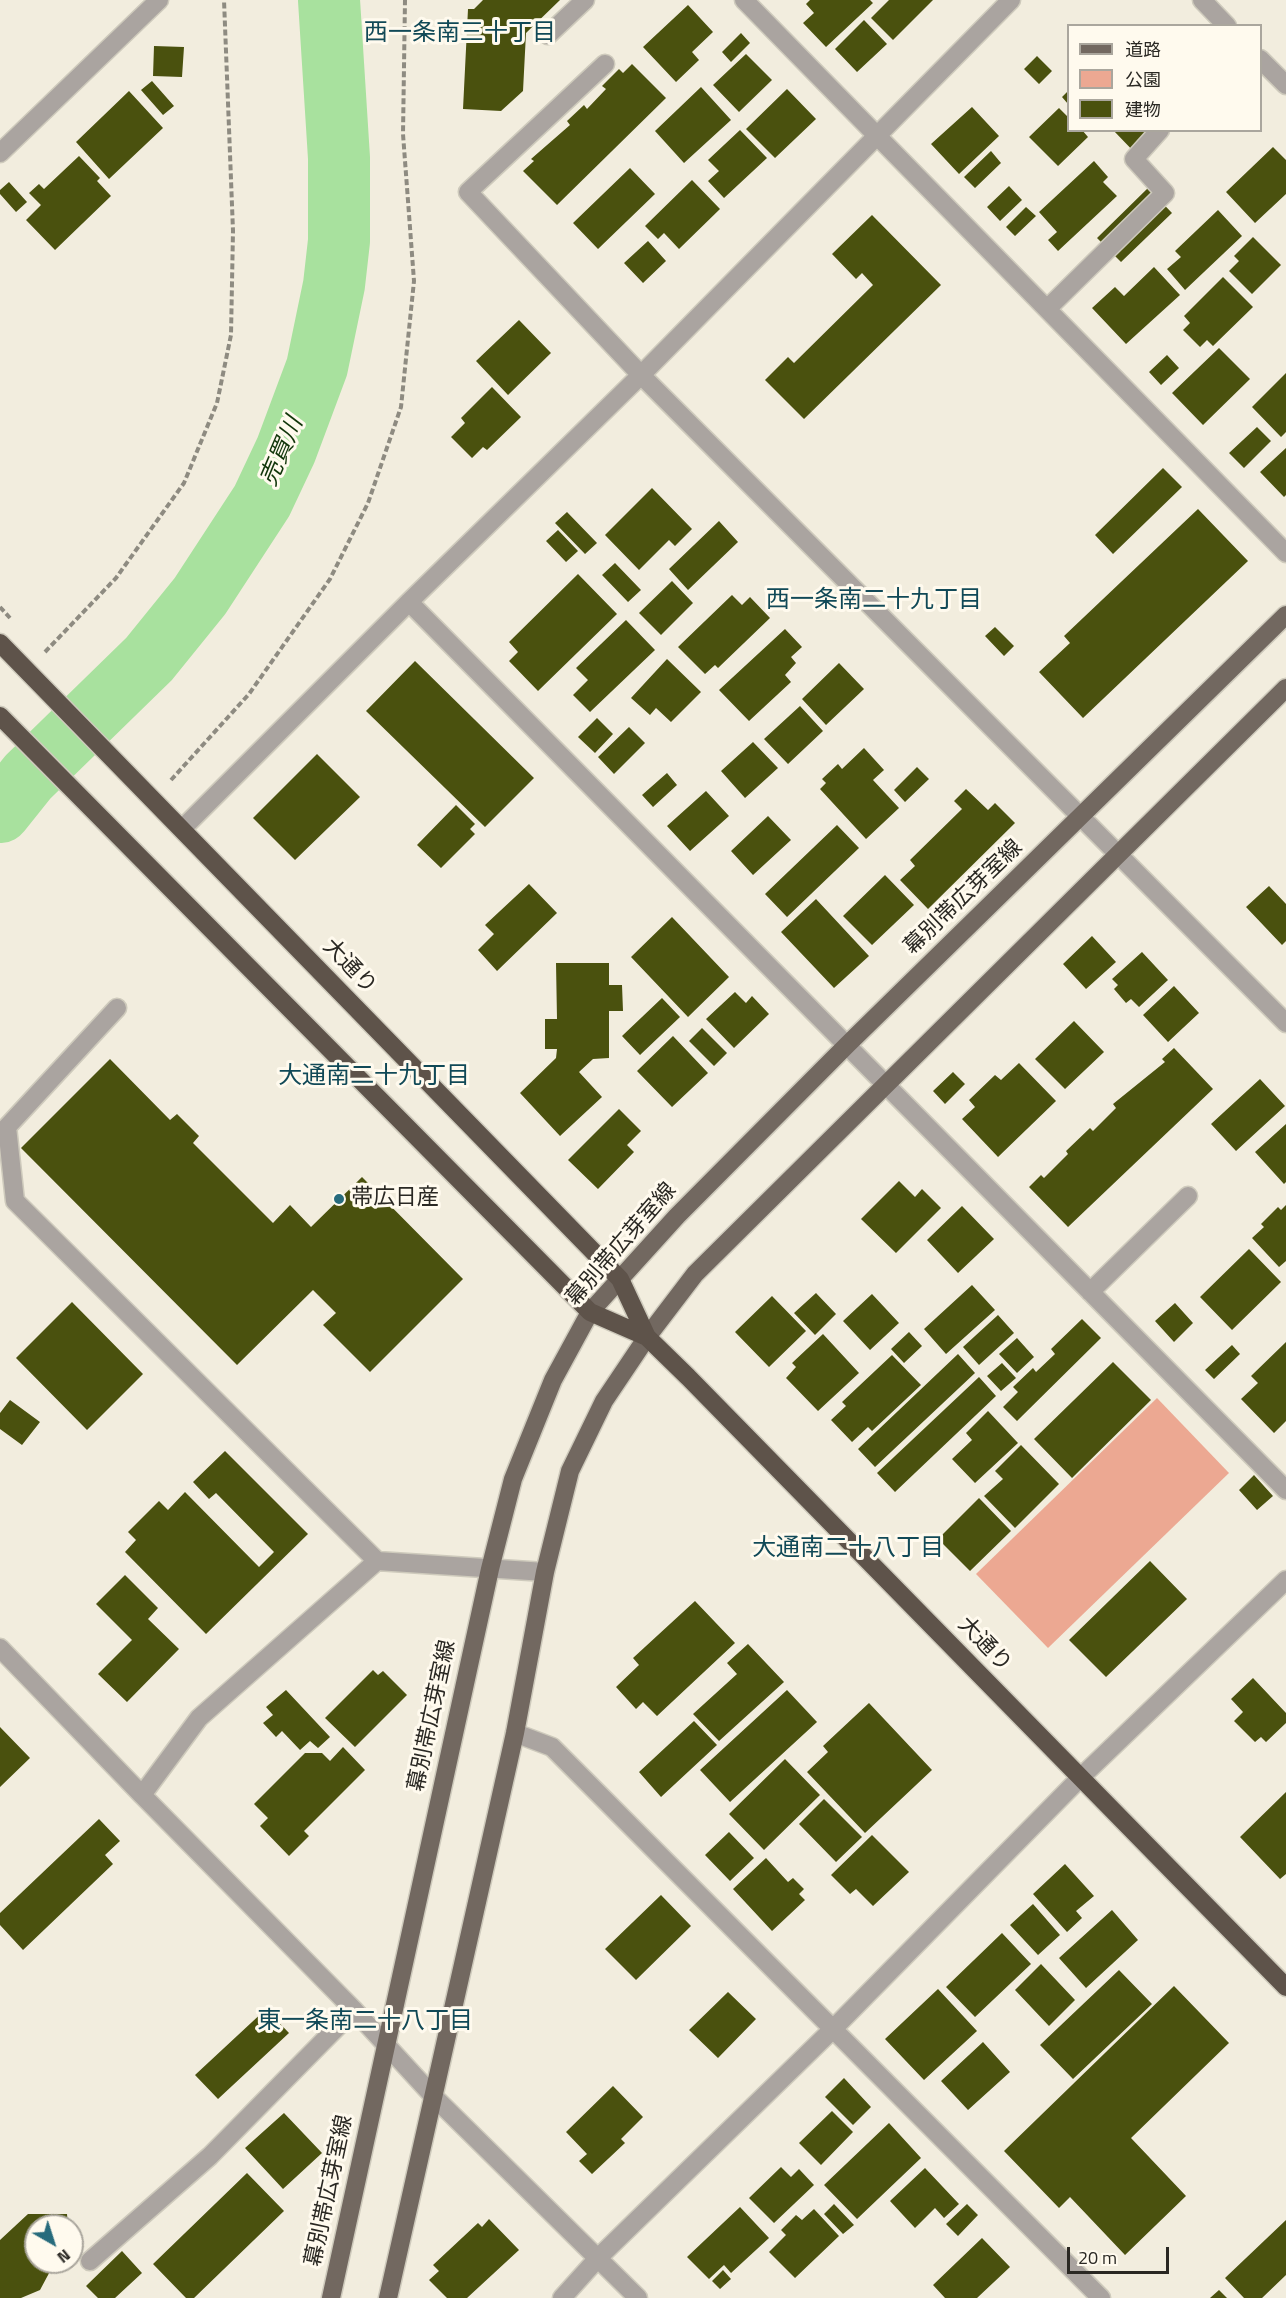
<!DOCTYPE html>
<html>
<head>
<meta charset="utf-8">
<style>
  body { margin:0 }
  #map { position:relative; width:1286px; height:2298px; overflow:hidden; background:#f2edde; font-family:"Titillium Web","Noto Sans JP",sans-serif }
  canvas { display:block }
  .legend { position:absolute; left:1067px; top:24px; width:195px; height:108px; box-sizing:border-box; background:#fffaee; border:2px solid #aaa69d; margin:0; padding:8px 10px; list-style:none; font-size:18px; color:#2a2823 }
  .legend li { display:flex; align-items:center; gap:12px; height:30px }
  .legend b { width:30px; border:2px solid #aaa69d }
  .north { position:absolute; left:24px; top:2214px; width:60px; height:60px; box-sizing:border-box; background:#fffaee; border:2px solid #aaa69d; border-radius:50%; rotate:141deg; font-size:16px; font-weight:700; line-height:24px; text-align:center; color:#2a2823 }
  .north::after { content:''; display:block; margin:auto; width:21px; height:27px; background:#276b7c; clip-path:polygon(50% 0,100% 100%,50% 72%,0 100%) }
  .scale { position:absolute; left:1067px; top:2247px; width:102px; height:27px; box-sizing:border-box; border:3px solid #2a2823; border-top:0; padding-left:8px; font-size:18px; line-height:21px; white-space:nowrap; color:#2a2823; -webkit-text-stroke:4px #fffaee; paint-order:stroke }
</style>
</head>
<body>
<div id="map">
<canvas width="1286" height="2298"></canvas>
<ul class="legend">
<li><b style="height:8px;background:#726860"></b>道路</li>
<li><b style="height:16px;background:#eca892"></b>公園</li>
<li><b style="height:16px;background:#4a510e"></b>建物</li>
</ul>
<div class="north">N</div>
<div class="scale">20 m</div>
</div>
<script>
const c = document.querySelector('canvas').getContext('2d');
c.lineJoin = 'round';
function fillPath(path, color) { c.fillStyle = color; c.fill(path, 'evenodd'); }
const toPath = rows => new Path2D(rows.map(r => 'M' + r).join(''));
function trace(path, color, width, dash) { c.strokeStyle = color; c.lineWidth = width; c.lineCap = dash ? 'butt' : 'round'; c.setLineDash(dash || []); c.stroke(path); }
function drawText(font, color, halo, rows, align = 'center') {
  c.font = font + ' "Titillium Web","Noto Sans JP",sans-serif'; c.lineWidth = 6; c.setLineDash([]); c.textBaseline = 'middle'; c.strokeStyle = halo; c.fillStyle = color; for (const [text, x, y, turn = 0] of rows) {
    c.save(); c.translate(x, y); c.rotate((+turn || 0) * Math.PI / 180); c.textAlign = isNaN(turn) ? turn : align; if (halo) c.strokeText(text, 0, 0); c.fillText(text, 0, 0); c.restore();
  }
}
fillPath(toPath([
  [1157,1398,1229,1473,1048,1648,976,1574]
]), '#eca892');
trace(toPath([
  [0,812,28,777,149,659,200,596,262,501,286,450,317,367,334,285,339,241,339,158,329,0]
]), '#a8e19e', 62);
fillPath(toPath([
  [483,0,560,0,526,33,523,91,501,111,463,109,468,9,474,9],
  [810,0,870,0,873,3,826,47,803,23,814,13,806,4],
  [889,0,933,0,893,40,871,18],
  [688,5,713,32,692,52,699,60,676,82,643,47],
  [864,20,887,44,857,72,835,49],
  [741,33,750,43,731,62,722,52],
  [154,46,184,47,182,77,153,76],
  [746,54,772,80,739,112,713,85],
  [1037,56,1052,71,1039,84,1024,69],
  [632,64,666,98,557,205,523,171,534,161,531,159,570,125,567,121,584,105,587,109,606,89,602,86,619,69,623,73],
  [152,81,174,106,163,115,141,90],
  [701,87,731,120,684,163,655,131],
  [787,89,816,119,775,158,746,129],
  [129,91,163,128,109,179,76,142],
  [1068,91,1068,104,1062,97],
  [972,107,999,136,959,174,931,144],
  [1059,108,1068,117,1068,130,1082,130,1088,137,1058,166,1029,137],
  [740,130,767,158,724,198,708,181,719,171,708,160],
  [1113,130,1149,130,1139,157],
  [1273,147,1286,160,1286,194,1255,223,1226,192],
  [991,151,1001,163,975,188,964,177],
  [79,156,100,178,97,181,111,196,55,250,26,220,41,205,29,193,39,184,44,189],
  [1094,161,1108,177,1103,182,1117,196,1058,251,1048,240,1057,232,1039,212],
  [630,168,655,194,598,249,573,223],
  [692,180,720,209,679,249,664,233,658,239,645,226],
  [9,182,27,202,16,212,0,194,0,190],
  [1009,186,1022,200,1000,221,987,207],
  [1148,188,1172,213,1121,262,1097,238],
  [1026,207,1036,216,1015,236,1006,227],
  [1218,210,1242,236,1185,290,1167,269,1181,257,1175,251],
  [872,215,941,285,804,419,765,380,788,357,794,363,873,285,862,273,856,279,832,254],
  [1253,237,1281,265,1252,294,1229,271,1239,261,1234,256],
  [648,241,666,261,643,283,624,263],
  [1154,267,1180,295,1126,344,1092,308,1115,287,1124,296],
  [1223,277,1253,307,1213,346,1207,340,1200,347,1183,330,1190,323,1184,316],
  [519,320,551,353,508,395,476,361],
  [1219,348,1250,379,1203,425,1172,393],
  [1167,355,1179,368,1161,385,1149,372],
  [1286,373,1286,432,1281,437,1252,407],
  [492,387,521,417,487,450,483,447,472,458,451,437,465,423,461,418],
  [1257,427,1271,441,1244,468,1229,453],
  [1286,448,1286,495,1284,497,1260,472],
  [1163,468,1182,487,1113,554,1095,535],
  [652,488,692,529,675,546,669,540,639,570,605,535],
  [1198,509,1248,561,1083,718,1039,672,1070,643,1064,636],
  [567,512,597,543,585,554,555,523],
  [719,521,738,542,688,590,669,569],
  [558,530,578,551,566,562,546,541],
  [615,563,641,590,628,602,602,575],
  [578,574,617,614,538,691,509,661,518,652,509,642],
  [672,581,693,603,661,635,639,613],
  [732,595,742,605,750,597,770,618,718,668,715,665,705,674,678,647],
  [626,620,655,650,590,712,573,695,588,680,576,668],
  [995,627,1014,646,1004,656,985,636],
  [785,629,802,647,791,657,796,663,785,675,791,682,749,721,719,690],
  [667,659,701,692,671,722,656,708,650,715,631,698],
  [415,661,534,778,485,827,366,711],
  [839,663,864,689,826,725,802,699],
  [800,706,823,731,788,764,764,739],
  [597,718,613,734,595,753,578,737],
  [629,727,645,743,614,774,598,757],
  [753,742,778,768,745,798,721,771],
  [864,748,884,770,873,780,899,808,866,839,820,789,826,783,822,779,838,764,842,769],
  [317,754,360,797,295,860,253,818],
  [917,767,929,779,905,802,894,790],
  [667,773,677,785,653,807,642,795],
  [966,789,988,810,995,803,1015,823,928,909,900,880,915,866,910,860,962,809,954,801],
  [706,791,729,816,690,851,667,826],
  [456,805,475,824,470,829,475,834,441,868,417,845],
  [768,816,791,840,753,875,731,851],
  [837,825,859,848,787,917,765,894],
  [885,875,914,905,872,945,843,916],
  [529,884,557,913,497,971,478,950,494,934,485,925],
  [1269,886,1286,904,1286,941,1282,945,1246,907],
  [816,899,869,956,834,988,781,932],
  [672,917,729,977,688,1017,631,957],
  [1092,936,1116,962,1086,989,1063,964],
  [1142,952,1168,980,1139,1007,1131,999,1126,1003,1114,989,1118,985,1112,979],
  [556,963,609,963,609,985,622,985,623,1011,609,1011,609,1058,593,1059,579,1072,602,1097,560,1136,520,1093,556,1058,557,1049,545,1049,545,1019,557,1019],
  [1174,986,1199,1013,1168,1042,1143,1015],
  [735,992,746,1003,752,996,769,1014,734,1048,706,1019],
  [662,998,680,1017,640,1055,622,1036],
  [1074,1021,1104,1052,1065,1089,1035,1059],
  [702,1028,727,1053,714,1066,689,1041],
  [673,1036,708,1073,672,1107,637,1071],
  [1174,1048,1213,1089,1068,1227,1029,1187,1041,1175,1044,1178,1068,1154,1066,1151,1090,1128,1093,1131,1116,1108,1113,1104,1165,1062,1162,1059],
  [110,1059,170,1120,177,1114,199,1136,193,1143,273,1223,290,1205,311,1227,362,1177,463,1279,370,1372,323,1325,336,1313,313,1290,237,1365,21,1148],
  [1019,1063,1056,1101,998,1157,962,1119,975,1107,969,1100,995,1075,1001,1080],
  [953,1072,965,1084,945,1104,933,1091],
  [1260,1079,1285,1106,1236,1151,1211,1124],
  [619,1109,641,1131,627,1145,634,1152,598,1189,568,1160],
  [1286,1124,1286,1182,1284,1184,1255,1152],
  [899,1181,915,1197,922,1189,941,1208,896,1253,861,1219],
  [1286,1205,1286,1261,1279,1267,1252,1238,1264,1227,1261,1224,1278,1207,1281,1210],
  [962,1206,994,1239,958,1273,927,1240],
  [1249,1249,1281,1282,1232,1330,1200,1297],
  [972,1285,995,1310,946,1354,924,1329],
  [816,1293,836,1314,815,1335,794,1313],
  [872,1294,899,1323,870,1350,843,1321],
  [772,1296,806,1331,769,1367,735,1332],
  [72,1302,143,1374,87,1430,16,1358],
  [1175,1303,1193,1323,1174,1342,1155,1321],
  [998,1315,1014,1333,979,1365,963,1347],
  [1082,1319,1101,1338,1017,1421,1003,1407,1018,1392,1013,1387,1033,1368,1036,1372,1055,1354,1051,1349],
  [909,1332,922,1346,904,1363,891,1349],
  [823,1334,859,1373,818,1411,786,1378,796,1367,792,1363],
  [1017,1338,1034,1357,1017,1373,999,1354],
  [1286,1342,1286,1421,1274,1433,1241,1399,1258,1383,1251,1376],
  [1232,1345,1240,1354,1214,1379,1205,1370],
  [958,1354,975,1373,875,1467,858,1449],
  [892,1355,921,1385,872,1431,868,1427,852,1442,831,1420,846,1406,842,1402],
  [1113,1362,1151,1400,1072,1478,1034,1439],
  [1002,1363,1016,1378,1001,1391,987,1376],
  [979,1377,996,1396,895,1492,877,1473],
  [10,1400,40,1422,22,1445,0,1429,0,1413],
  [988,1411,1018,1443,975,1483,952,1459,972,1440,966,1433],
  [1021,1445,1059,1484,1015,1528,984,1496,1003,1479,995,1471],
  [225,1451,308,1534,206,1634,125,1552,136,1540,128,1532,159,1501,168,1510,185,1492,259,1567,274,1552,216,1493,209,1499,193,1482],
  [1254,1475,1273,1496,1257,1510,1239,1490],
  [979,1498,1011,1531,970,1571,938,1539],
  [1150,1561,1187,1599,1106,1677,1069,1640],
  [125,1575,158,1608,148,1619,179,1649,127,1702,98,1674,132,1640,96,1604],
  [695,1601,735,1643,657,1716,643,1702,636,1709,616,1687,639,1665,633,1658],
  [748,1644,784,1682,719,1741,693,1714,737,1674,727,1663],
  [373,1670,378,1675,383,1671,407,1695,355,1747,325,1718],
  [1253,1678,1286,1713,1286,1723,1266,1742,1261,1737,1255,1742,1234,1721,1243,1712,1231,1699],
  [286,1690,330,1737,318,1748,310,1741,300,1750,282,1731,276,1737,263,1723,273,1715,266,1707],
  [787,1690,817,1722,730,1802,700,1770],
  [869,1703,932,1770,865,1833,807,1772,828,1752,823,1746],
  [694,1721,717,1745,661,1797,639,1772],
  [0,1727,30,1758,0,1787],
  [343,1747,365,1770,304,1831,309,1836,289,1856,260,1826,268,1818,254,1804,305,1753,322,1753,330,1761],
  [785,1759,820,1795,764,1850,729,1814],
  [1286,1792,1286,1874,1280,1879,1240,1837],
  [824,1799,862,1837,836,1862,799,1824],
  [99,1819,120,1841,105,1855,113,1864,23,1950,0,1925,0,1913],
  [729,1832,754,1858,730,1881,705,1855],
  [872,1835,909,1872,873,1906,856,1889,850,1894,831,1875],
  [766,1858,788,1882,793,1878,804,1889,799,1894,805,1900,772,1931,733,1889],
  [1065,1864,1094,1896,1076,1911,1082,1918,1067,1932,1033,1894],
  [661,1895,691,1926,636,1980,605,1949],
  [1033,1904,1060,1935,1038,1955,1010,1925],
  [1112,1910,1138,1940,1086,1988,1059,1958],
  [1002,1933,1031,1964,975,2017,946,1987],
  [1041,1964,1075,2000,1049,2026,1015,1990],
  [1119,1970,1152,2004,1073,2079,1040,2045],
  [1174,1986,1229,2043,1131,2138,1186,2196,1125,2255,1070,2197,1059,2208,1004,2151],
  [938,1989,977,2031,924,2080,885,2039],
  [728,1992,756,2019,718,2058,689,2030],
  [266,2009,289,2033,218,2099,195,2075],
  [983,2042,1010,2072,968,2110,941,2081],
  [844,2078,871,2107,853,2125,825,2097],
  [613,2086,643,2117,621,2139,625,2143,592,2174,579,2161,587,2154,566,2132],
  [832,2111,853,2132,821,2165,799,2143],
  [284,2113,322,2153,283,2189,245,2148],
  [889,2123,921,2158,857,2219,824,2185],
  [781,2167,791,2177,799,2169,814,2185,774,2223,749,2198],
  [925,2168,959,2204,944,2218,935,2208,915,2228,890,2201],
  [247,2173,284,2211,194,2298,186,2298,153,2264],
  [834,2204,854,2225,843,2234,824,2214],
  [967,2204,978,2215,958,2236,946,2224],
  [740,2207,769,2238,731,2273,724,2265,709,2279,687,2257],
  [814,2209,839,2236,795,2278,769,2252,786,2235,781,2230,796,2215,802,2220],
  [28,2214,67,2214,68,2226,36,2226,36,2262,55,2262,40,2290,21,2298,0,2298,0,2240],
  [489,2219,519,2250,467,2298,447,2298,429,2280,439,2271,433,2265,478,2223,482,2227],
  [1286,2220,1286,2275,1262,2298,1244,2298,1225,2278],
  [982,2238,1010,2267,977,2298,945,2298,933,2285],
  [122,2251,142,2273,115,2298,98,2298,86,2286],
  [723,2270,731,2279,720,2289,712,2281],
  [1219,2290,1227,2298,1210,2298]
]), '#4a510e');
const minor = toPath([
  [744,0,1286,553],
  [1202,0,1227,26],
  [548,35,585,0],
  [1260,59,1286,85],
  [605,64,468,192,641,375,1286,1023],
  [0,153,159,0],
  [1048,308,1165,193,1134,159,1160,130],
  [409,602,1286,1490],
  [182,829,409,602,641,375,1011,0],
  [117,1008,7,1127,15,1201,377,1561],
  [1090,1292,1188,1196],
  [545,1572,377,1561,199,1718,142,1795,354,2010,434,2097,638,2298],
  [0,1648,142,1795],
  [515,1733,552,1747,1101,2298],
  [90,2261,210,2156,354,2010],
  [562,2298,598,2258,834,2028,1080,1778,1286,1580]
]);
const major = toPath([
  [331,2298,490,1569,513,1479,553,1380,590,1312,677,1216,847,1045,1286,615],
  [388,2298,515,1733,545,1572,570,1471,604,1401,647,1337,695,1274,1286,688]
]);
const highway = toPath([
  [0,643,620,1279,647,1337],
  [0,716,590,1312,647,1337,688,1377,1286,1987]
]);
trace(minor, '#cecabc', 21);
trace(major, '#cecabc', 21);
trace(highway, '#cecabc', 21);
trace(toPath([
  [0,607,10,618],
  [45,652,116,578,184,483,217,403,231,335,233,231,224,0],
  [171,780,249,694,330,579,368,503,401,407,414,281,403,134,405,0]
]), '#8e8b81', 4, [6, 3]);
trace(minor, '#aaa4a0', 18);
trace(major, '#726860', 18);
trace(highway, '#5e534a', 18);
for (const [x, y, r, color] of [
  [339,1199,6,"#276b7c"]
]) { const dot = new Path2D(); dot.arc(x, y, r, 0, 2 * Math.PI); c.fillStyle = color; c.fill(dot); trace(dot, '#fffaee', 2); }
drawText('22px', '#2a2823', '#fffaee', [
  ["幕別帯広芽室線",964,898,-44],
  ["大通り",349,967,46],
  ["幕別帯広芽室線",622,1245,-49],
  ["大通り",984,1645,46],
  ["幕別帯広芽室線",433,1716,-78],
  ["幕別帯広芽室線",330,2191,-78]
]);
drawText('22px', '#2a2823', '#fffaee', [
  ["帯広日産",351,1199]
], 'left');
drawText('24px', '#114957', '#fffaee', [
  ["西一条南三十丁目",460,34],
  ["西一条南二十九丁目",874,601],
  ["大通南二十九丁目",374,1077],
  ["大通南二十八丁目",848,1549],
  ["東一条南二十八丁目",365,2022]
]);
drawText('italic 24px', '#11360a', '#fffaee', [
  ["売買川",283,452,-67]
]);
</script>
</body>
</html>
